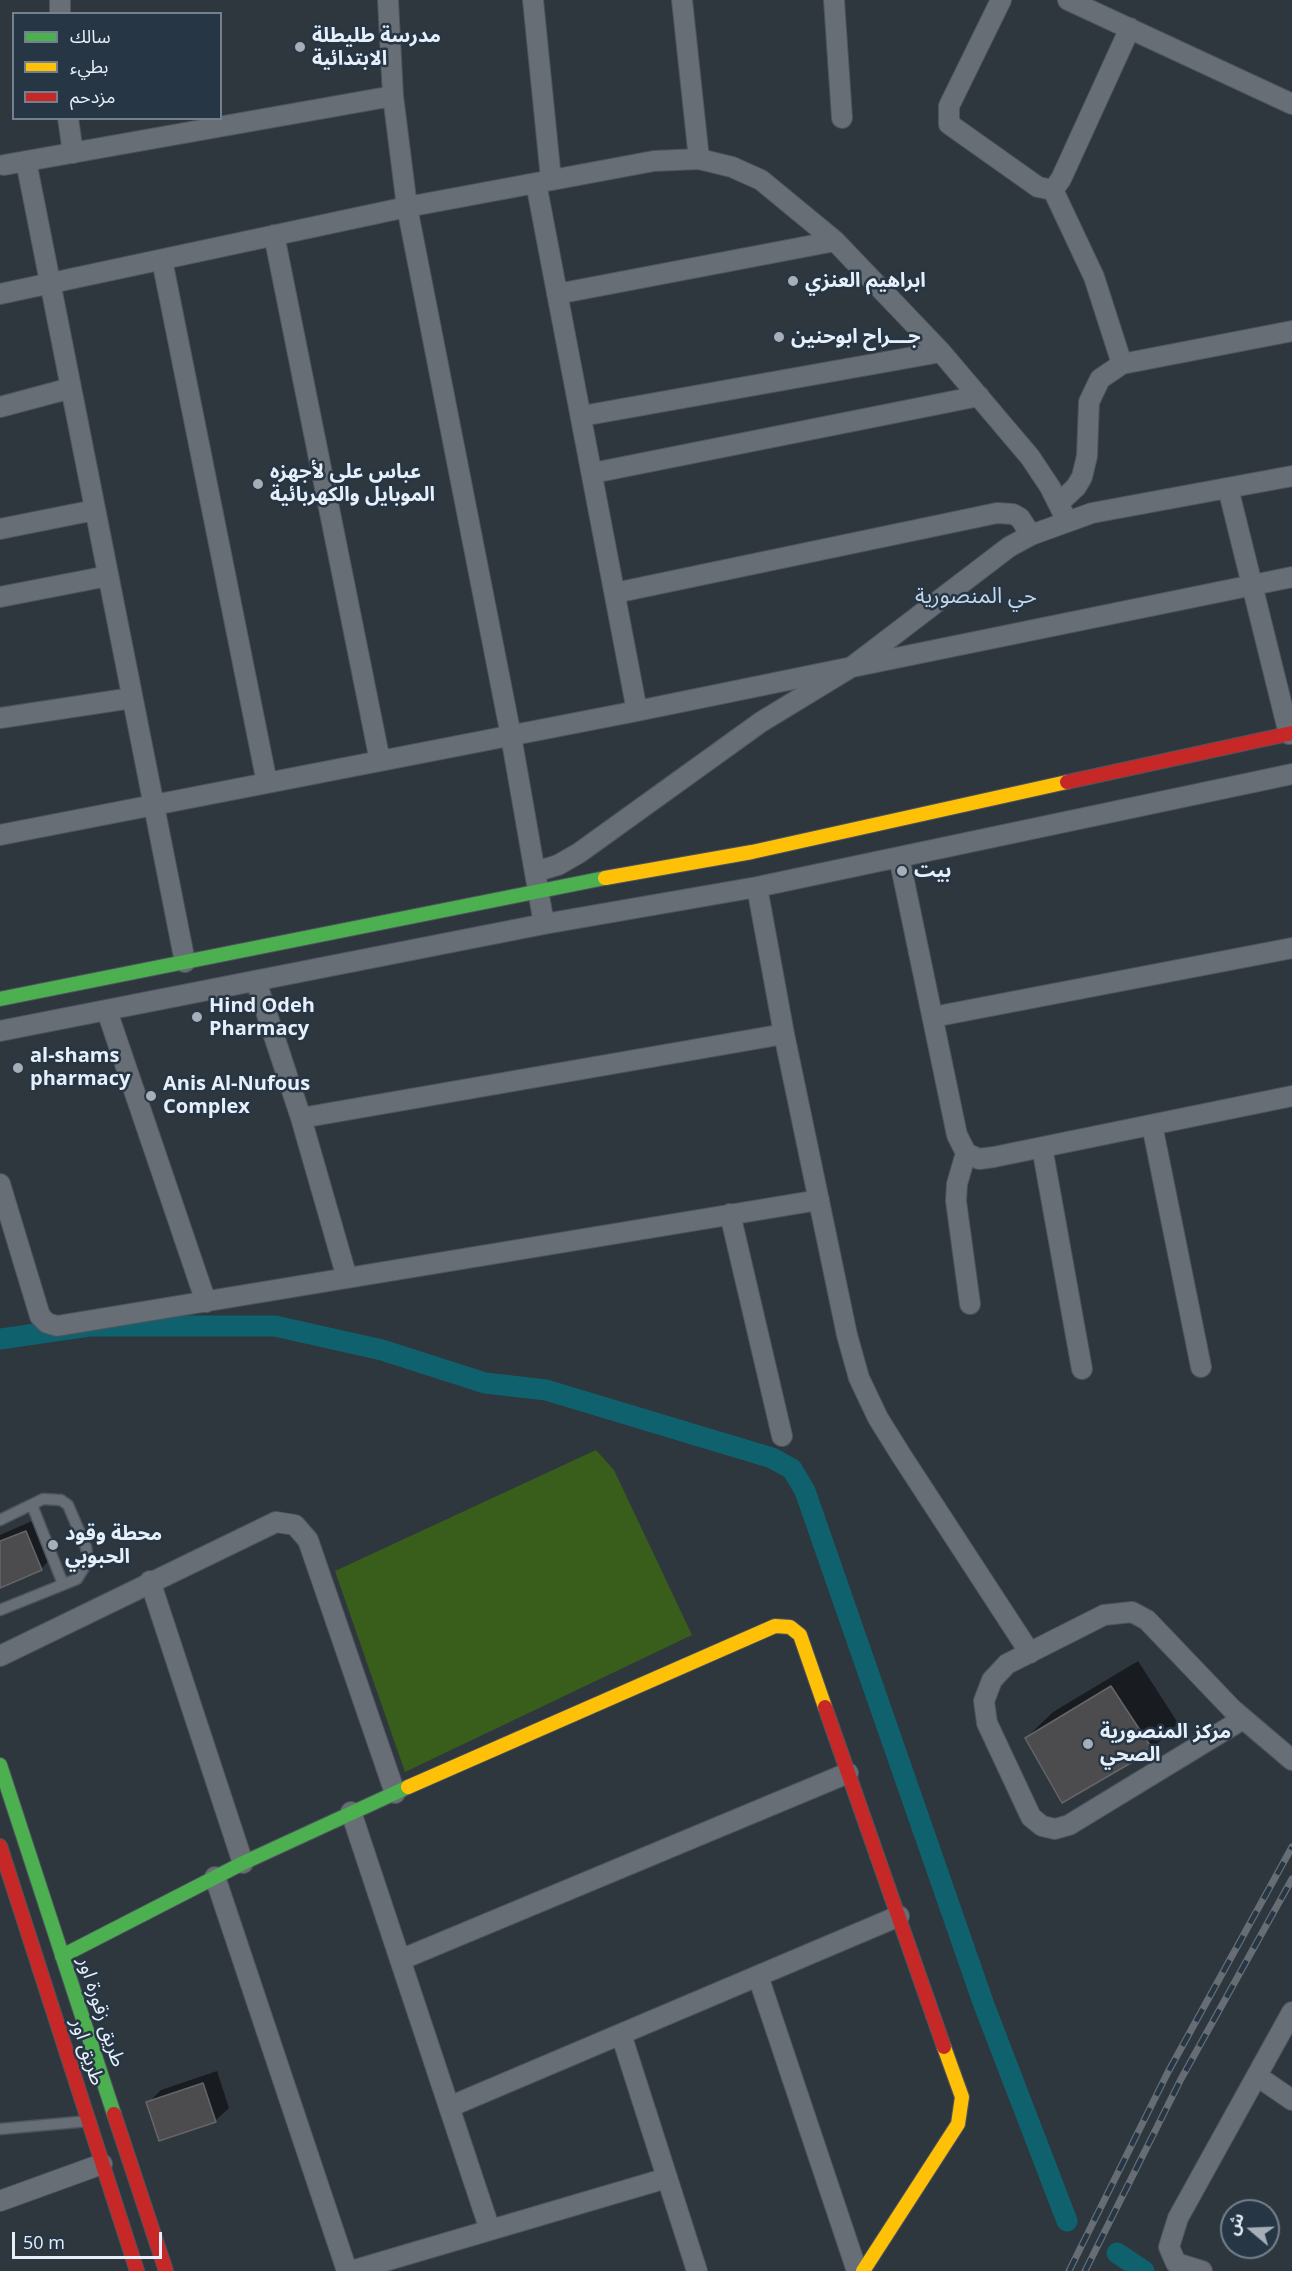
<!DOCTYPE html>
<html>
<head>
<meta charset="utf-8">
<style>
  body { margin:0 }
  #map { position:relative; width:1292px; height:2271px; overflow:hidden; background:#2e363e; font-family:"Open Sans","Noto Sans Arabic",sans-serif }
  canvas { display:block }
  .legend { position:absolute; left:12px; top:12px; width:210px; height:108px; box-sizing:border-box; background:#273645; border:2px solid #74808d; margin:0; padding:8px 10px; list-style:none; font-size:18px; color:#e7f0fa }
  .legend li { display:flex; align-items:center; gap:12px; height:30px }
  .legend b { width:30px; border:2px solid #74808d }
  .north { position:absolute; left:1220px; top:2199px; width:60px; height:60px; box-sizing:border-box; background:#273645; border:2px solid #74808d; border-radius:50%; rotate:289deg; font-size:16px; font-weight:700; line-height:24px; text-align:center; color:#e7f0fa }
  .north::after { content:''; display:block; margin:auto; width:21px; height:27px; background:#a6afb8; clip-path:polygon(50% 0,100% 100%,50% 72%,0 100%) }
  .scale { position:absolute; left:12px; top:2232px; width:150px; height:27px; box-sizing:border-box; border:3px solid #e7f0fa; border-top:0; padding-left:8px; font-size:18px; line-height:21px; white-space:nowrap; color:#e7f0fa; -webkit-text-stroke:4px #273645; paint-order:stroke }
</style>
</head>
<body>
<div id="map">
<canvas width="1292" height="2271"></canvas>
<ul class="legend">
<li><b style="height:8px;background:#4caf50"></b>سالك</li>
<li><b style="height:8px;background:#ffc107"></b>بطيء</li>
<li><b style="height:8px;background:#c62828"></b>مزدحم</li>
</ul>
<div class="north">ش</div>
<div class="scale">50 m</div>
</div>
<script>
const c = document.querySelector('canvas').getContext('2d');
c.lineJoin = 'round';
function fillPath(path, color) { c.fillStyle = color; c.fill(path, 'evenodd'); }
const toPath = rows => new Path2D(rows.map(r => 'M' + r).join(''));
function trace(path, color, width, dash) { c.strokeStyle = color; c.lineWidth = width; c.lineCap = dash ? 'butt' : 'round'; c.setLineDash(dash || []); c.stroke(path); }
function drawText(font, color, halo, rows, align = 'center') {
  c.font = font + ' "Open Sans","Noto Sans Arabic",sans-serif'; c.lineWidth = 5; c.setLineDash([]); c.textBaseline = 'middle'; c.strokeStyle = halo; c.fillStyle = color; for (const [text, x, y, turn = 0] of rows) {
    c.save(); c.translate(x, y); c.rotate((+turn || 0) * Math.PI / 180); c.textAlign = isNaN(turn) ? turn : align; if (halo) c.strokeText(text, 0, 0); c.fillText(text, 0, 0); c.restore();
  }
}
fillPath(toPath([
  [596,1450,614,1470,692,1635,405,1772,335,1571]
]), '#395e1b');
fillPath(toPath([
  [39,1518,54,1555,41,1569,0,1583,0,1535],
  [1138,1661,1178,1723,1152,1749,1026,1738,1053,1712],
  [217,2071,229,2108,215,2121,148,2103,161,2090]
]), '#0007');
trace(toPath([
  [0,1339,89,1326,275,1326,382,1350,485,1383,546,1390,772,1458,792,1469,805,1491,984,2005,1067,2221],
  [1117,2253,1144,2271]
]), '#0f626d', 21);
const building = toPath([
  [26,1531,42,1570,0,1588,0,1541,26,1531],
  [1111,1686,1153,1750,1062,1803,1025,1738,1111,1686],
  [203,2083,216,2122,159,2141,146,2102,203,2083]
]);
fillPath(building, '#4c4b4e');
trace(building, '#666568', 1.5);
const lane = toPath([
  [32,1505,63,1584],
  [0,1520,43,1499,61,1500,68,1505,86,1547,88,1561,77,1579,0,1610],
  [0,2129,89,2121]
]);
const street = toPath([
  [60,0,60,14],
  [388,0,393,96,407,207,511,736,544,924],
  [533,0,551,179],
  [682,0,699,159],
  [834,0,842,118],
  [1001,0,949,106,949,124,1038,187,1053,190,1061,179,1130,28],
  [1068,0,1292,104],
  [68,118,73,153],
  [26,161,185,962],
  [4,165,393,96],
  [536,183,637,711],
  [1053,190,1094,277,1122,364],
  [274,235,380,761],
  [162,260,267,783],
  [0,294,407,207,654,161,699,159,732,167,761,180,835,241,941,352,1030,457,1050,487,1067,521],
  [557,294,835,241],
  [0,407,71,388],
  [582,416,941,352],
  [593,473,979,396],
  [1228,488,1289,734],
  [1059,503,1076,487,1082,477,1087,456,1089,402,1100,379,1122,364,1292,331],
  [0,529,95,510],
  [615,593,997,513,1013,514,1020,518,1031,535],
  [0,597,108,576],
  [0,718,132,698],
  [0,835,637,711,1292,577],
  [899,857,957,1135,966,1153,979,1159,994,1157,1292,1096],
  [535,872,558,865,579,853,761,722,853,666,1009,547,1031,535,1092,513,1292,476],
  [757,887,784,1034,847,1335,859,1378,878,1418,901,1455,1030,1653],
  [256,981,301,1118,347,1278],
  [107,1011,206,1302],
  [933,1017,1292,948],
  [0,1031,544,924,757,887,1292,774],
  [301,1118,784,1034],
  [1152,1125,1201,1367],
  [1042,1147,1082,1369],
  [966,1153,957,1184,956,1201,970,1304],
  [0,1184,40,1316,47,1323,57,1326,819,1200],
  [730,1214,782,1436],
  [150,1581,243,1863],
  [0,1656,276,1522,295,1525,308,1540,395,1793],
  [1243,1719,1069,1825,1055,1829,1042,1826,1031,1817,987,1723,984,1701,992,1680,1007,1664,1104,1615,1132,1612,1147,1620,1232,1709,1292,1760],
  [351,1812,490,2230],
  [215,1877,347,2271],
  [400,1960,848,1773],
  [758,1976,857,2271],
  [621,2034,697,2271],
  [1257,2076,1292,2100],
  [449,2107,899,1916],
  [0,2201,102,2164],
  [351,2271,667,2178],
  [1202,2271,1176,2263,1169,2247,1178,2218,1292,2012]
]);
const fast = toPath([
  [0,999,605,878],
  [0,1765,114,2114],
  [62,1956,243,1863,408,1787]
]);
const slow = toPath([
  [605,878,752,852,1067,782],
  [408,1787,775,1626,790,1627,800,1635,825,1707],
  [863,2271,958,2124,962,2097,944,2047]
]);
const jam = toPath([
  [1067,782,1292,733],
  [825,1707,944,2047],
  [0,1846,137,2271],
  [114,2114,166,2271]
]);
trace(lane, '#4d545c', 13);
trace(street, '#4d545c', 22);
trace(fast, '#4d545c', 16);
trace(slow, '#4d545c', 16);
trace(jam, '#4d545c', 16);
trace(lane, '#686e75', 10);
trace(street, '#686e75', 20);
trace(fast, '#4caf50', 14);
trace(slow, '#ffc107', 14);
trace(jam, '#c62828', 14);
const rail = toPath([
  [1069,2271,1168,2072,1292,1847],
  [1085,2271,1181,2079,1292,1879]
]);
trace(rail, '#666d74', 7);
trace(rail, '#273645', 4.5, [14]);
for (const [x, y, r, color] of [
  [300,47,6,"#a6afb8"],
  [793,281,6,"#a6afb8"],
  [779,337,6,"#a6afb8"],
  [258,484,6,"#a6afb8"],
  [902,871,6,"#a6afb8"],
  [197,1017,6,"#a6afb8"],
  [18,1068,6,"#a6afb8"],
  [151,1096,6,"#a6afb8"],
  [53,1545,6,"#a6afb8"],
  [1088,1744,6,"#a6afb8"]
]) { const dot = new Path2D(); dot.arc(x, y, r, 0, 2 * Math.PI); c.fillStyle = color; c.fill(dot); trace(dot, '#273645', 2); }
drawText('bold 20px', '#e7f0fa', '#273645', [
  ["مدرسة طليطلة",312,36],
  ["الابتدائية",312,59],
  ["ابراهيم العنزي",805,281],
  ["جـــراح ابوحنين",791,337],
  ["عباس علي لأجهزه",270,472],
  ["الموبايل والكهربائية",270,495],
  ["بيت",914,871],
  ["Hind Odeh",209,1006],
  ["Pharmacy",209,1029],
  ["al-shams",30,1056],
  ["pharmacy",30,1079],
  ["Anis Al-Nufous",163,1084],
  ["Complex",163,1107],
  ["محطة وقود",65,1534],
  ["الحبوبي",65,1557],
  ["مركز المنصورية",1100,1732],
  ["الصحي",1100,1755]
], 'left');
drawText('20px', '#e7f0fa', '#273645', [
  ["طريق زقورة اور",101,2012,72],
  ["طريق اور",87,2052,72]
]);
drawText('22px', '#c4d7ea', '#273645', [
  ["حي المنصورية",976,597]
]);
</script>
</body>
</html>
